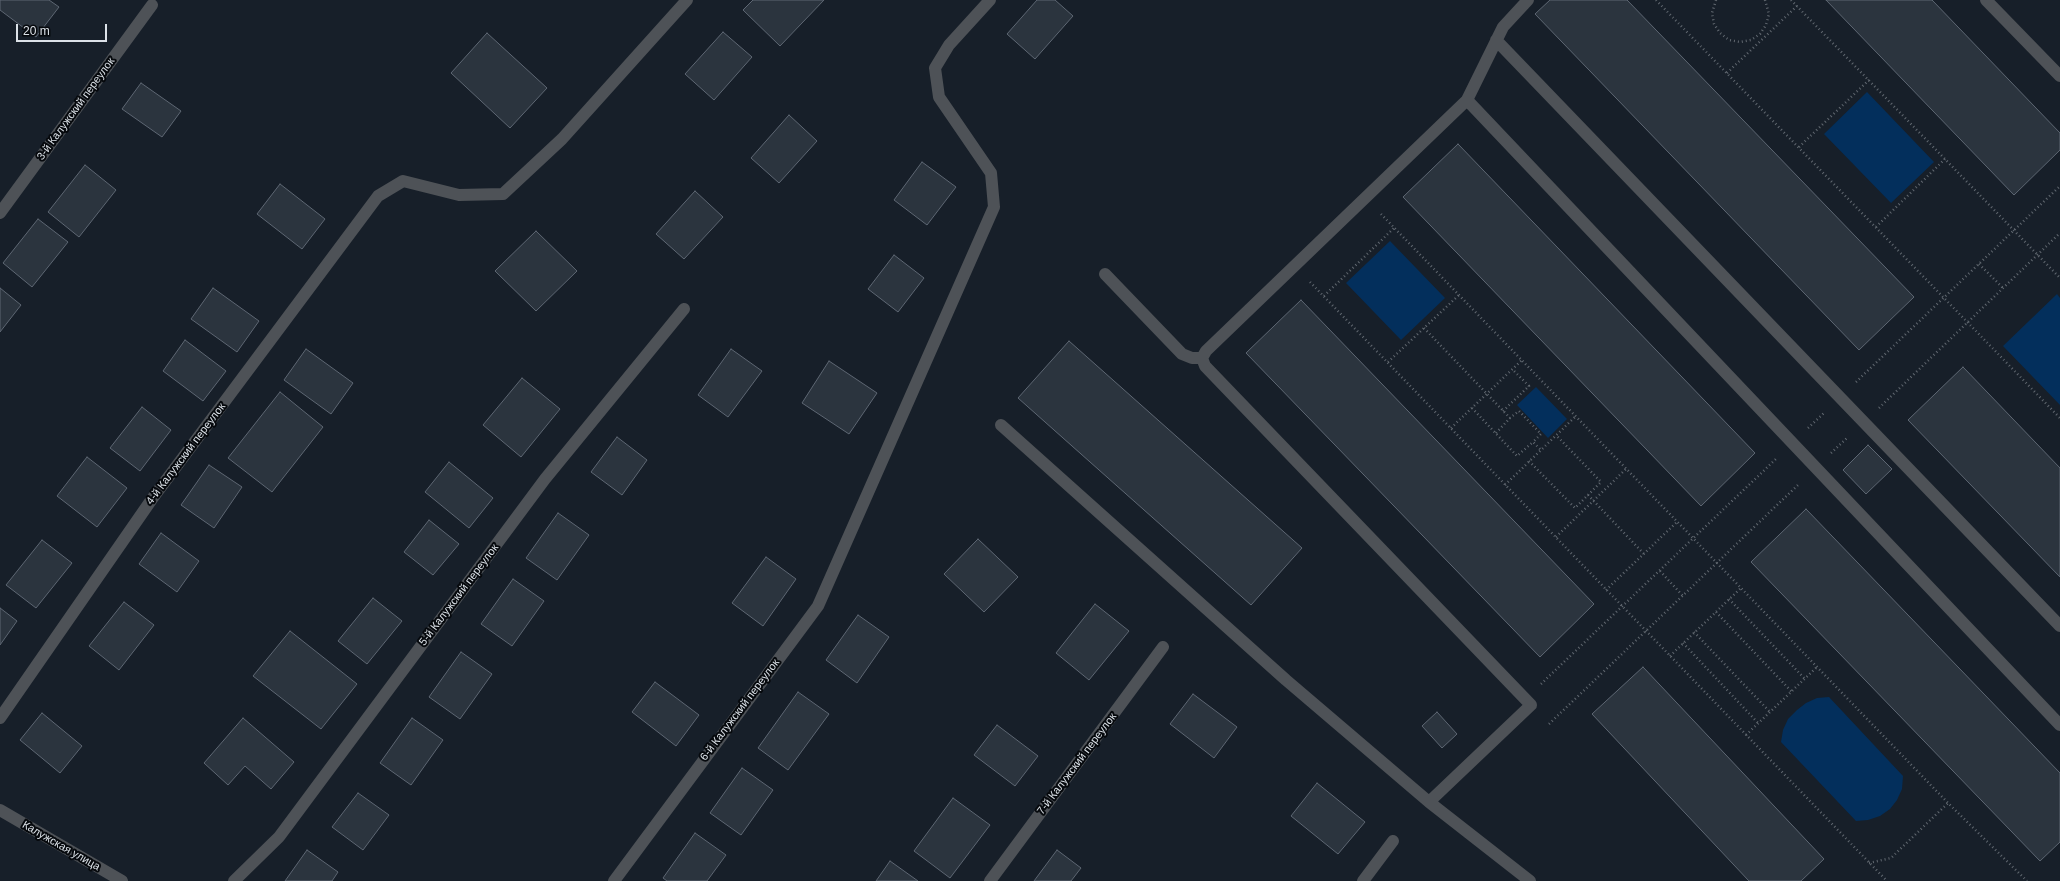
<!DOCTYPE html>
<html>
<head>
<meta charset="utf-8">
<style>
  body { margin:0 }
  #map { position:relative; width:2060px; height:881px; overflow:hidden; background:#171f29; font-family:Helvetica,sans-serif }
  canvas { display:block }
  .scale { position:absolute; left:16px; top:24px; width:91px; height:18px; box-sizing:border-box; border:2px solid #dce2e8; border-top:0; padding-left:5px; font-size:12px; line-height:14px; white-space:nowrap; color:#dce2e8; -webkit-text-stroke:3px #06090d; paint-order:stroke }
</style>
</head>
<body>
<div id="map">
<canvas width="2060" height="881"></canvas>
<div class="scale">20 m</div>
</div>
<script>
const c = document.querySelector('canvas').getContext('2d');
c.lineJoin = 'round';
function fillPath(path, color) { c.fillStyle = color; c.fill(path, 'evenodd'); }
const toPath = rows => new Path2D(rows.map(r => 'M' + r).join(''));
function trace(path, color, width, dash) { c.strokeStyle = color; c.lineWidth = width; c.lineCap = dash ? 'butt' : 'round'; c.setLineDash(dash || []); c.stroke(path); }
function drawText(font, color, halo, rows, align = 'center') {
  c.font = font + ' Helvetica,sans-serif'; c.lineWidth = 4; c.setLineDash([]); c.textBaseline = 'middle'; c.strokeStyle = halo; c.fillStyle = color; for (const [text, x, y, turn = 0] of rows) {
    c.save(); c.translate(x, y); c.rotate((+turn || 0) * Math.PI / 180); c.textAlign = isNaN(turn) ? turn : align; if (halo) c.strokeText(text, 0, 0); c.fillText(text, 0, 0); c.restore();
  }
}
fillPath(toPath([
  [1867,92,1934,162,1891,203,1824,134],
  [1390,241,1445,298,1401,340,1346,283],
  [2057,294,2060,298,2060,405,2003,346],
  [1536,387,1567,419,1548,438,1517,405],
  [1829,697,1903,776,1902,789,1897,800,1890,809,1880,816,1868,820,1856,821,1781,742,1783,730,1788,719,1797,710,1806,703,1817,698]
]), '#032f5c');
const building = toPath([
  [0,0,49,0,59,7,36,37,0,10,0,0],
  [753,0,824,0,780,46,743,10,753,0],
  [1037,0,1055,0,1073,16,1035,59,1007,34,1037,0],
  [1550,0,1627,0,1914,297,1859,350,1535,14,1550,0],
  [1826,0,1932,0,2060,133,2060,150,2014,195,1826,0],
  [723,32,752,57,714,100,685,74,723,32],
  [487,33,547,88,510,128,451,73,487,33],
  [141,83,181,111,162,137,122,109,141,83],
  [789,115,817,141,779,183,751,158,789,115],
  [1458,144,1755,453,1701,506,1403,197,1458,144],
  [922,162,956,187,927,225,894,200,922,162],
  [85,165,116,190,79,237,48,212,85,165],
  [280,184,325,219,302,249,257,214,280,184],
  [695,191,723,217,684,259,656,234,695,191],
  [38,219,68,242,32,287,3,263,38,219],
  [536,231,577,271,536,311,495,271,536,231],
  [894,255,924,278,898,312,868,289,894,255],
  [0,288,21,305,0,332,0,288],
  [213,288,259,321,237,352,191,319,213,288],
  [1301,300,1594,604,1540,657,1246,353,1301,300],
  [185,340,226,371,203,401,163,371,185,340],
  [1069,341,1302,548,1251,605,1018,398,1069,341],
  [306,349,353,383,331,414,284,380,306,349],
  [731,349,762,371,728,417,698,395,731,349],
  [829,361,877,393,849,434,802,403,829,361],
  [1963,367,2060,468,2060,577,1908,420,1963,367],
  [522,378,560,409,521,457,483,425,522,378],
  [280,392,323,427,272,492,228,458,280,392],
  [142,407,171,430,140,471,110,448,142,407],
  [617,437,647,460,622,495,591,472,617,437],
  [1868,445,1892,469,1866,494,1843,470,1868,445],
  [87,457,127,488,97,527,57,496,87,457],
  [449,462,493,498,469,528,425,492,449,462],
  [209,465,242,487,214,528,181,505,209,465],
  [1806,509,2060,773,2060,842,2040,861,1751,562,1806,509],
  [558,513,589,535,557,580,526,558,558,513],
  [429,520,459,544,433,575,404,552,429,520],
  [161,533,199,561,177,592,139,564,161,533],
  [978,539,1018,577,984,612,944,574,978,539],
  [42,540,72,563,36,608,6,585,42,540],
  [766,557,796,579,763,626,732,603,766,557],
  [513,579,544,601,512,646,481,624,513,579],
  [373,598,402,621,367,664,338,641,373,598],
  [124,602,154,625,119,670,89,646,124,602],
  [1095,604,1129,631,1089,680,1056,653,1095,604],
  [0,608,17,621,0,645,0,608],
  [858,615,889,637,857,683,826,660,858,615],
  [290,631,357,684,321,729,253,676,290,631],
  [461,652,492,674,460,719,429,697,461,652],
  [1643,667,1824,859,1801,881,1749,881,1592,714,1643,667],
  [655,682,699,715,676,746,632,712,655,682],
  [798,692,829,714,788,770,758,748,798,692],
  [1193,694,1237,727,1214,758,1170,724,1193,694],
  [1437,712,1457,734,1442,748,1422,726,1437,712],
  [42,713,82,746,60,773,20,740,42,713],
  [243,718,294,762,271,789,245,766,228,785,204,763,243,718],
  [412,718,443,740,411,785,380,763,412,718],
  [997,725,1038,756,1015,786,974,755,997,725],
  [742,768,773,790,741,835,710,813,742,768],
  [1317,783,1365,822,1338,854,1291,816,1317,783],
  [358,793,389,815,363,850,332,827,358,793],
  [953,798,990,825,950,878,914,851,953,798],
  [695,833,726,855,707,881,667,881,663,878,695,833],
  [307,850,338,872,332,881,285,881,307,850],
  [1057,850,1081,868,1071,881,1034,881,1057,850],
  [890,861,918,881,876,881,890,861]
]);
fillPath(building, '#2b343e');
trace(building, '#5e6773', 1);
trace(toPath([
  [1656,0,2060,418],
  [1716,0,1712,13,1714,24,1720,33,1729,40,1740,42,1751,40,1760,34,1766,25,1769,14,1765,0],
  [1791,0,2060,278],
  [1727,73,1797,6],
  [1799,147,1869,80],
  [1381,214,1948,803,2027,881],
  [1876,227,1945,159],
  [1979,264,2003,288],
  [1310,282,1887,881],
  [1324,296,1394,228],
  [1424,328,1510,418,1519,411,1541,434,1533,442,1541,450],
  [1388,362,1459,295],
  [1856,382,2060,186],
  [1472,408,1517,456,1533,442],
  [1879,408,2060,233],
  [1503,411,1529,386,1513,370],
  [1451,428,1522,360],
  [1808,428,1825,412],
  [1496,433,1510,418],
  [1831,453,1848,437],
  [1529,461,1575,508,1601,482,1556,435],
  [1505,485,1576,416],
  [1588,495,1644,554],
  [1556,537,1626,469],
  [1660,571,1683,596],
  [1606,590,1677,522],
  [1729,599,1805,679],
  [1716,612,1792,692],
  [1694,632,1770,712],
  [1683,643,1758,723],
  [1670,656,1741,588],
  [1541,684,1777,458],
  [1549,724,1800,483],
  [1746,735,1817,667],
  [1869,863,1891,858,1948,803]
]), '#626971', 2.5, [1, 3]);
trace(toPath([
  [1986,0,2060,76],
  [1496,40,2060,626],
  [1467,100,2060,725],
  [0,213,152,5],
  [1105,274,1182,354,1192,358,1202,358],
  [1001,425,1286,680,1429,802,1531,705,1205,366,1202,358,1206,351,1467,100,1503,27,1528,0],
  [0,718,152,499,378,196,403,181,459,195,503,194,562,139,687,0],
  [1429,802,1530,881],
  [0,810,122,881],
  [234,881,279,837,545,479,684,309],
  [614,881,818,606,994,207,991,173,939,97,935,68,949,45,990,0],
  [990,881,1163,647],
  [1363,881,1393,841]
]), '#4e5257', 12);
drawText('11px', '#dce2e8', '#06090d', [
  ["3-й Калужский переулок",76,109,-54],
  ["4-й Калужский переулок",186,454,-53],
  ["5-й Калужский переулок",459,595,-53],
  ["6-й Калужский переулок",740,710,-53],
  ["7-й Калужский переулок",1077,764,-53],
  ["Калужская улица",61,846,30]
]);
</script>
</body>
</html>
